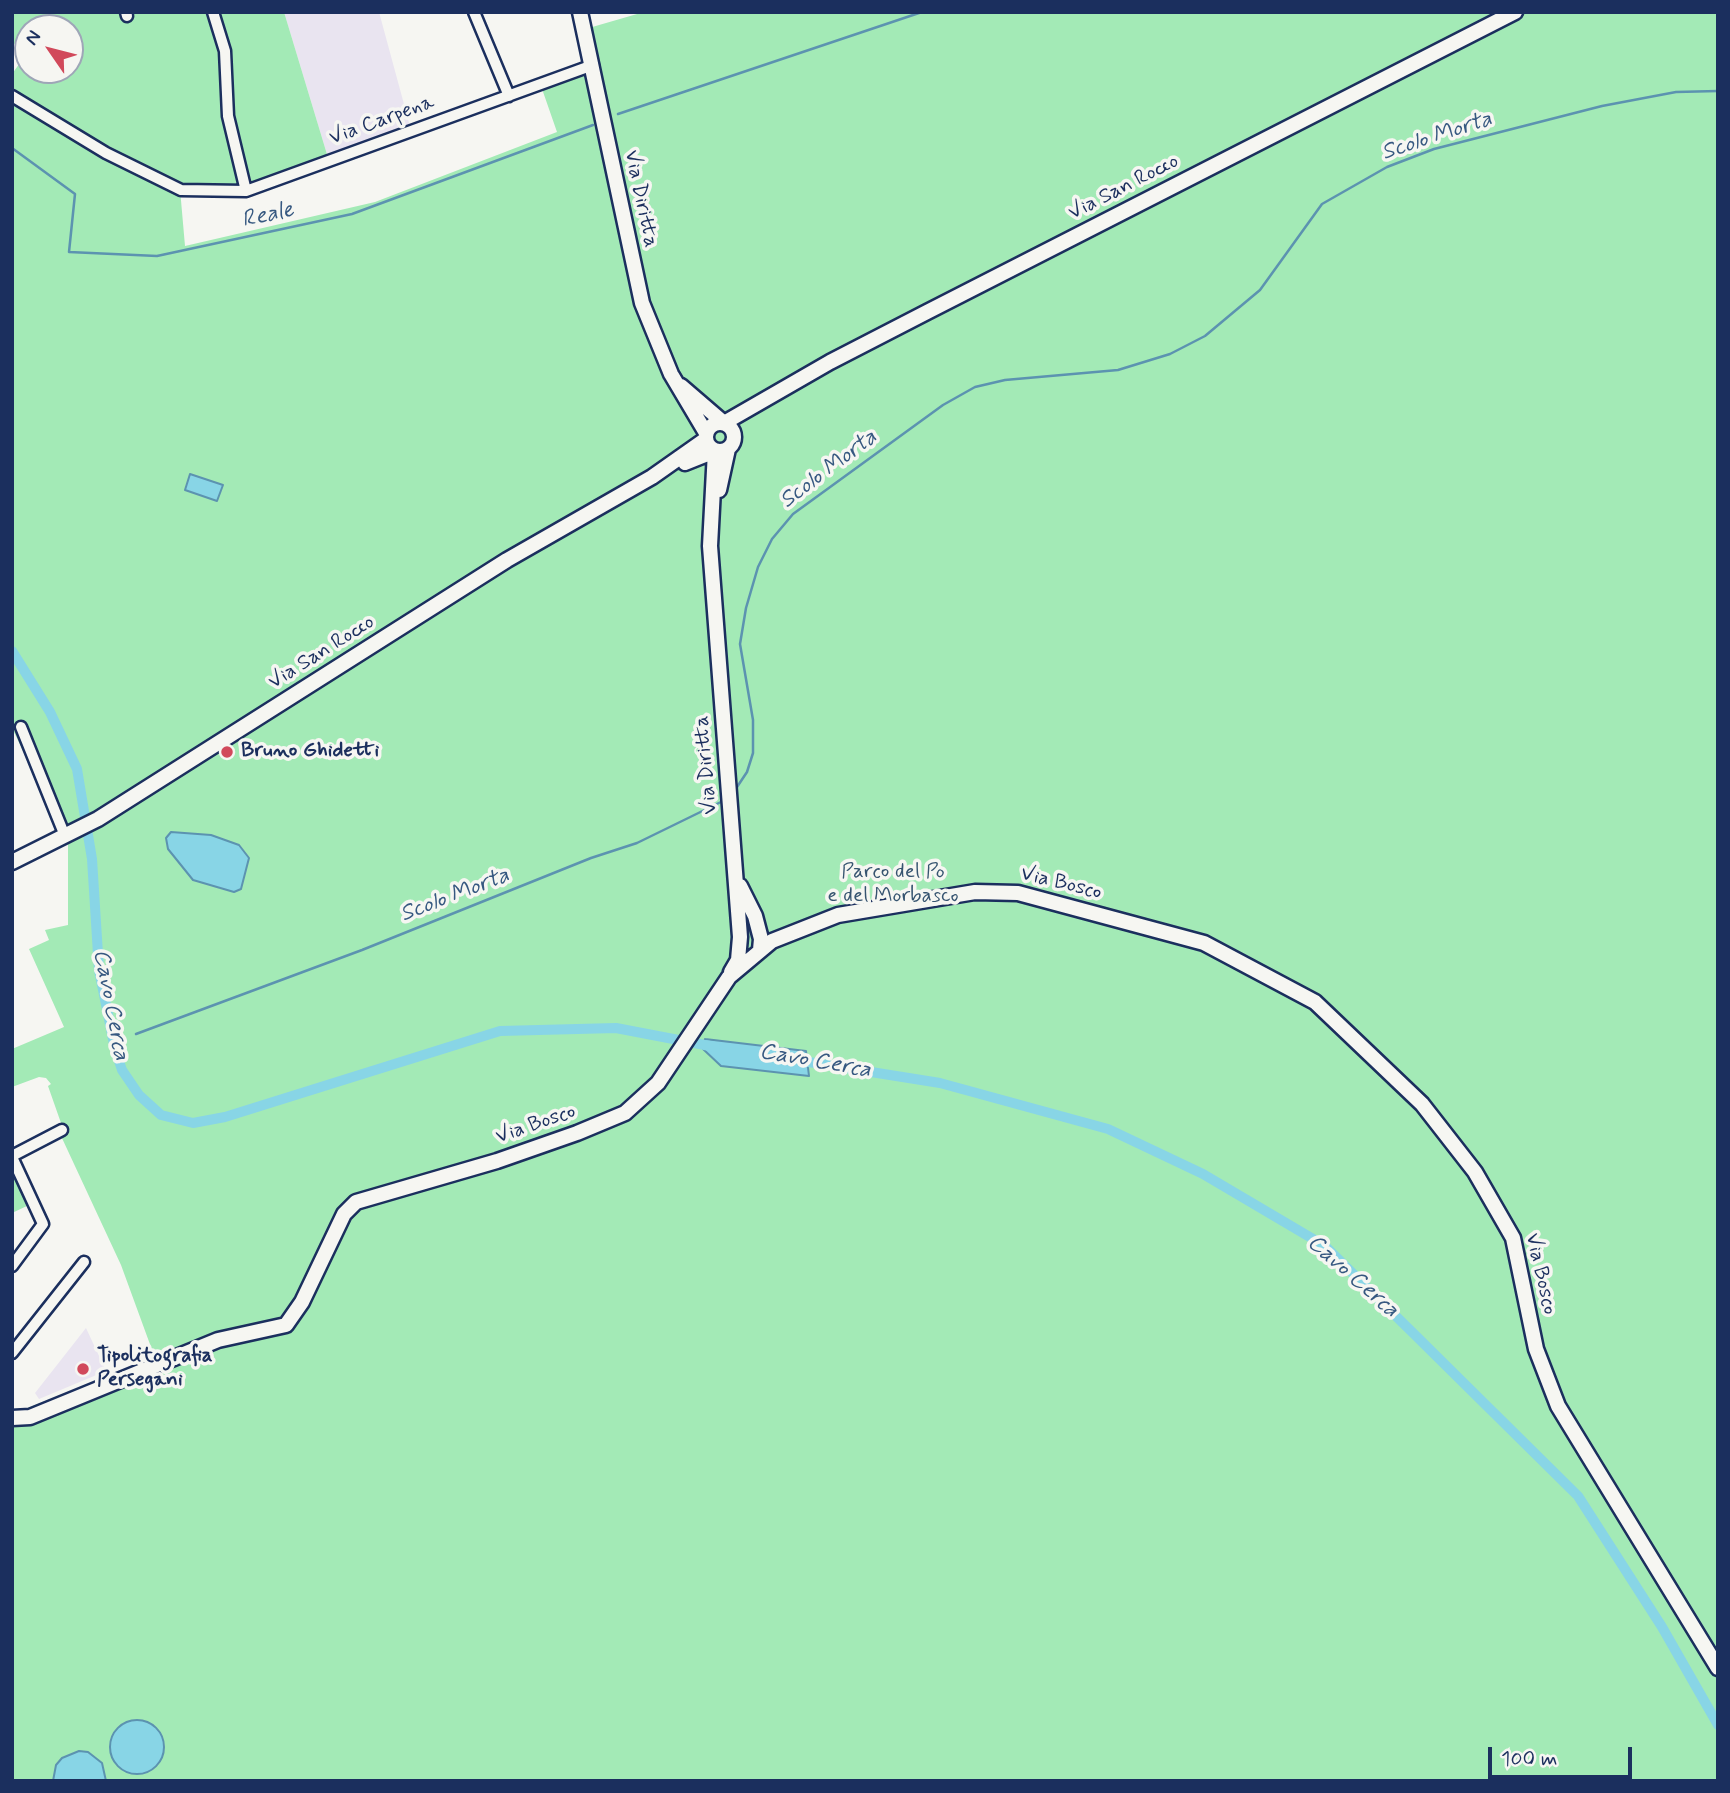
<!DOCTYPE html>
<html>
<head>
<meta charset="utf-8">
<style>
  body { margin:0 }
  #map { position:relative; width:1730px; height:1793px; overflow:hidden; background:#f6f6f2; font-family:Mynerve,sans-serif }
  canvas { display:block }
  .frame { position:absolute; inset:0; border:14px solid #1b2f5e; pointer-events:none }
  .north { position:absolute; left:14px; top:14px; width:70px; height:70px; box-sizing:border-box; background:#f6f6f2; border:2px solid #9ea6b7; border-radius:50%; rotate:305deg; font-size:19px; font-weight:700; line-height:28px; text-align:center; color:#1b2f5e }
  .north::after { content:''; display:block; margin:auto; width:24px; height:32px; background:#d1495b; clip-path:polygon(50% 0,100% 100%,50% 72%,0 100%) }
  .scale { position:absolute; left:1488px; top:1747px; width:144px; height:32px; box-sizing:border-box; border:4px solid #1b2f5e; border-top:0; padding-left:9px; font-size:21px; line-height:24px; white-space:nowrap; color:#1b2f5e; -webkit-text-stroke:5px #f6f6f2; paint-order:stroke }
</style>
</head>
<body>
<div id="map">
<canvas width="1730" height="1793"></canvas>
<div class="frame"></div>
<div class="north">N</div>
<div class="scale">100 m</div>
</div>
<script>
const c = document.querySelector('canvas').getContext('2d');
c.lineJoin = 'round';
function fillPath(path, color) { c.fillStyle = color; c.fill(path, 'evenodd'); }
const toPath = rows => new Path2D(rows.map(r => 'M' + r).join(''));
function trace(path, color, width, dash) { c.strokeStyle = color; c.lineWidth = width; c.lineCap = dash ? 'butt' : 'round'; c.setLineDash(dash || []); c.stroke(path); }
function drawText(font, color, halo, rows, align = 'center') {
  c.font = font + ' Mynerve,sans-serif'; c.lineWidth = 7; c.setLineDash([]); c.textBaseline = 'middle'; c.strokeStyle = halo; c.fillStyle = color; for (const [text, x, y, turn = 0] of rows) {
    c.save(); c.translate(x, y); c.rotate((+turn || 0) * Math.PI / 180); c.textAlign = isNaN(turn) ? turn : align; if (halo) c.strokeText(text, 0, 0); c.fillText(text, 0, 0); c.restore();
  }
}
fillPath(toPath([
  [284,12,379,12,411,130,329,161],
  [86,1328,106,1371,39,1399,35,1393]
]), '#e9e4f0');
fillPath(toPath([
  [12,12,284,12,329,161,246,192,180,189,185,246,375,202,557,132,541,86,584,70,575,32,644,12,1718,12,1718,1781,12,1781,12,1411,25,1409,155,1358,121,1265,61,1136,61,1123,48,1086,51,1084,46,1078,39,1077,12,1087,12,1049,64,1027,29,949,49,940,45,930,68,925,68,844,12,728,12,74,27,53,12,42],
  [28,28,70,28,70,70,28,70],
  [12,1173,29,1205,12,1213]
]), '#a3eab6');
const water = toPath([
  [190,474,223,485,217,501,185,490,190,474],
  [171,832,211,835,239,845,249,858,241,889,234,892,193,880,168,849,166,838,171,832],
  [705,1039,806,1051,809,1076,721,1066,703,1049,705,1039],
  '110 1747a27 27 0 1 1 54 0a27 27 0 1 1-54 0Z',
  [79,1751,88,1752,102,1763,106,1781,53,1781,56,1765,62,1758,79,1751]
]);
fillPath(water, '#88d5e6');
trace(water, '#5c93b0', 2);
trace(toPath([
  [618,114,922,12],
  [12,148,75,194,69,252,157,256,352,214,593,125],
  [735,790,747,772,753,753,753,720,740,644,746,608,758,567,772,539,793,514,943,405,975,387,1005,380,1118,370,1170,354,1205,336,1260,290,1322,204,1387,167,1434,149,1602,106,1676,92,1718,91],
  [136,1034,362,950,591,858,637,843,725,800]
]), '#5c93b0', 2.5);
trace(toPath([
  [12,651,50,712,77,769,92,859,99,970,115,1049,122,1070,139,1095,161,1115,193,1123,225,1117,500,1031,616,1028,715,1047],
  [796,1060,940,1083,1108,1129,1203,1174,1325,1246,1578,1496,1662,1627,1718,1725]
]), '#88d5e6', 10);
const street = toPath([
  [126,12,127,16],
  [213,12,225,51,228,116,246,191],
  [474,12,509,96],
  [12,96,106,153,181,190,246,191,593,65],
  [21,727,65,836],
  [12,1156,62,1130],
  [12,1157,43,1224,12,1266],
  [12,1353,84,1262]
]);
const secondary = toPath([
  [580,12,642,303,671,374,706,433],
  [681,386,724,423,830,362,927,312,1515,12],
  '706 437a14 14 0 1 1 28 0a14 14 0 1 1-28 0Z',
  [685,463,715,451,710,546,740,937,738,960,731,972],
  [719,490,728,449],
  [12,862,98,819,507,560,652,477,706,439],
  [740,886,755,916,761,939,760,950],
  [12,1418,30,1417,218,1340,286,1325,302,1302,344,1214,356,1202,497,1161,577,1133,625,1113,658,1083,729,977,772,941,838,915,975,892,1018,893,1204,943,1315,1002,1422,1104,1475,1172,1513,1238,1536,1349,1558,1406,1718,1668]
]);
trace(street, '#1b2f5e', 15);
trace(secondary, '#1b2f5e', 19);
trace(street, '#f6f6f2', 10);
trace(secondary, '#f6f6f2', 14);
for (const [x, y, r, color] of [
  [227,752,7,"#d1495b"],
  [83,1369,7,"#d1495b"]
]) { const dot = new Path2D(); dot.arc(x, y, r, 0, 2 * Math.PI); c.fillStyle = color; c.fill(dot); trace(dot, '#f6f6f2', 2.5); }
drawText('21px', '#1b2f5e', '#f6f6f2', [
  ["Via Carpena",382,121,-20],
  ["Via San Rocco",1124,188,-27],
  ["Via Diritta",640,199,78],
  ["Via San Rocco",322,653,-32],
  ["Via Diritta",707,765,-95],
  ["Via Bosco",1061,884,14],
  ["Via Bosco",536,1125,-19],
  ["Via Bosco",1540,1274,77]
]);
drawText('bold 21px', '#1b2f5e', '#f6f6f2', [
  ["Bruno Ghidetti",241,752],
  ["Tipolitografia",97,1357],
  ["Persegani",97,1381]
], 'left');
drawText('21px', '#365470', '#f6f6f2', [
  ["Parco del Po",893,873],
  ["e del Morbasco",893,897]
]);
drawText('italic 23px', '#365880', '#f6f6f2', [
  ["Scolo Morta",1437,137,-18],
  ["Reale",268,216,-12],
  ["Scolo Morta",829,470,-37],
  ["Scolo Morta",455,896,-21],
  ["Cavo Cerca",110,1005,79],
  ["Cavo Cerca",815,1062,10],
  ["Cavo Cerca",1352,1277,41]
]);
</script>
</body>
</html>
